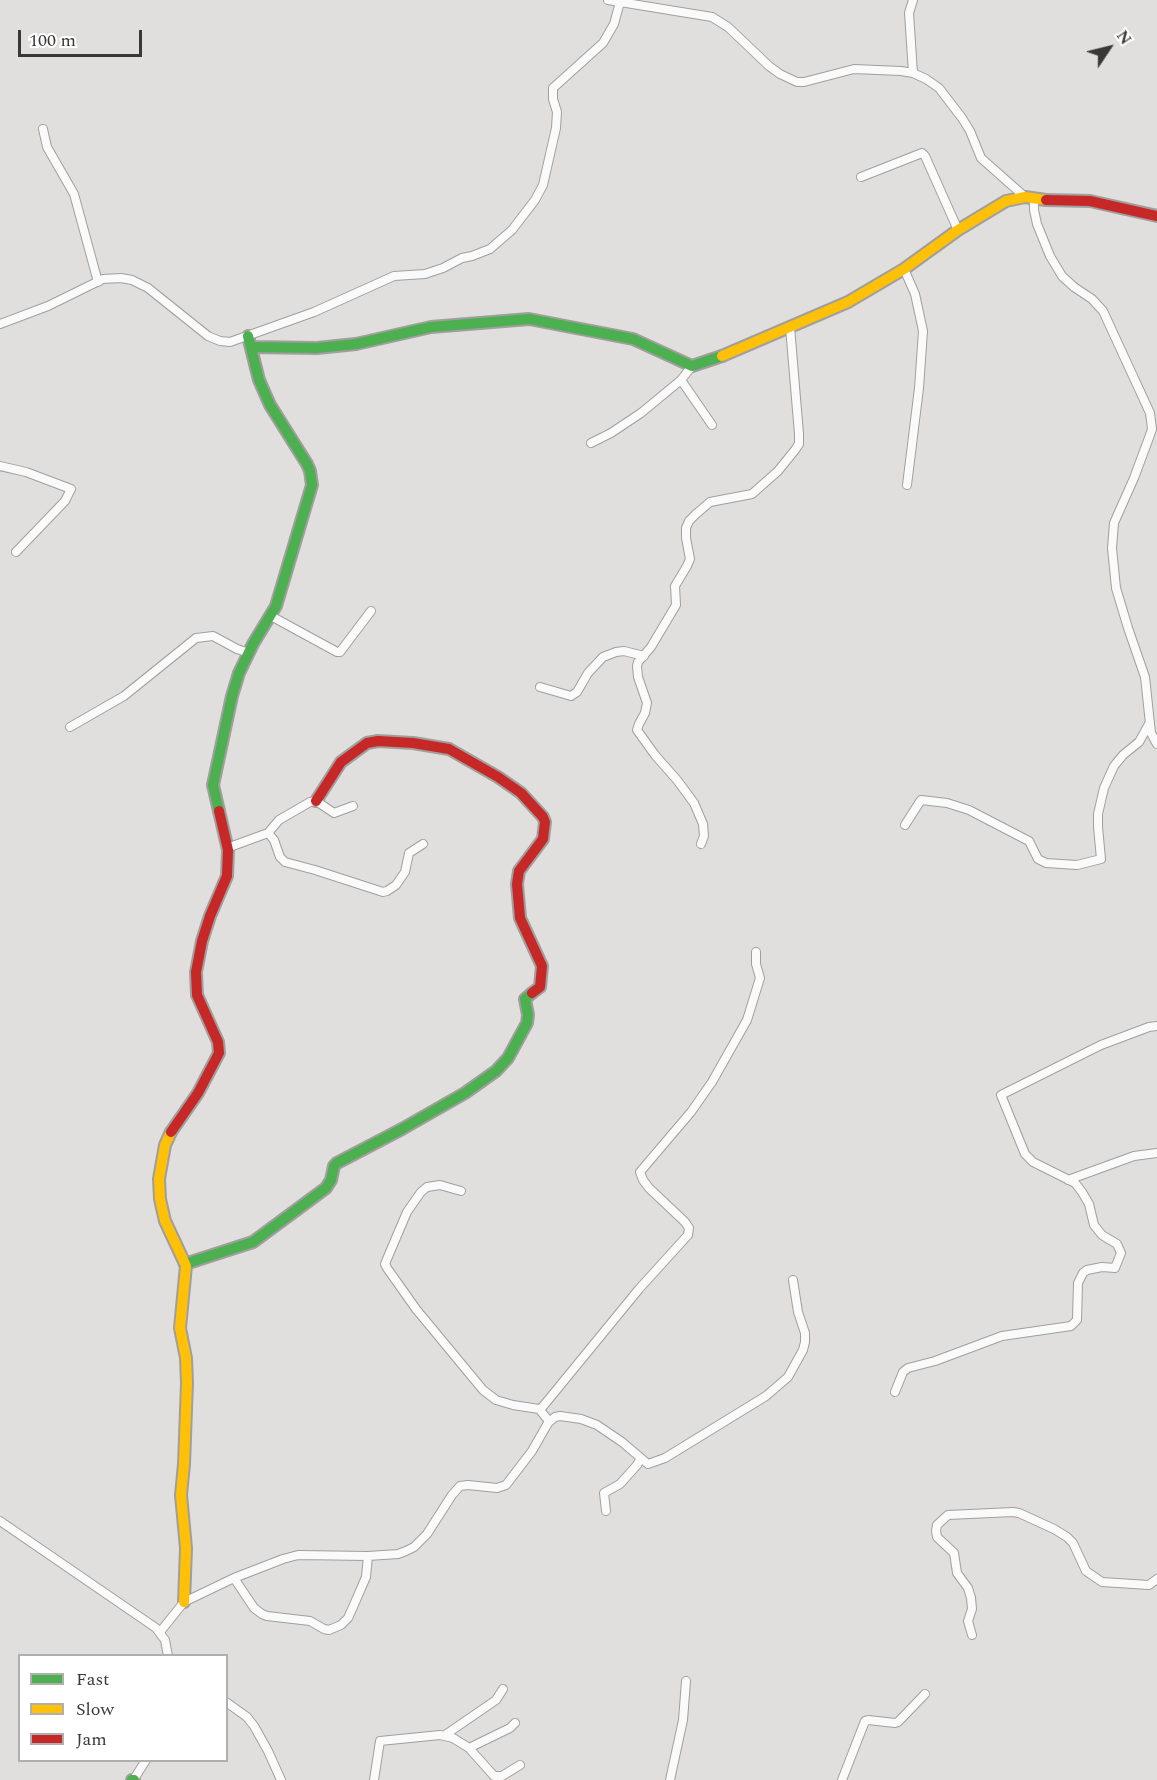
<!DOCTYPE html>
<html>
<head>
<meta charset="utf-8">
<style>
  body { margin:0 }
  #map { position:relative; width:1157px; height:1780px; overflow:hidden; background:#e1dfdd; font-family:Spectral,serif }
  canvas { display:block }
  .legend { position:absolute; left:18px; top:1654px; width:210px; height:108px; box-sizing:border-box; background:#fff; border:2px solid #b0afaf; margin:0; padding:8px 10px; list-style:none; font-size:18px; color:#3a3837 }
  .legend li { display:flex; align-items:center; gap:12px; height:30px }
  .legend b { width:30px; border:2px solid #b0afaf }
  .north { position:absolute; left:1079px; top:18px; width:60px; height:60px; -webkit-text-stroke:4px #fff; paint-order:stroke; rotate:55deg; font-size:16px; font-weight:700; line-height:24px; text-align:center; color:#3a3837 }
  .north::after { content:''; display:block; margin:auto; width:21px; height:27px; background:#3a3837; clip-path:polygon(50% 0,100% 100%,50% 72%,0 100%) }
  .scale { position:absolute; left:18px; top:30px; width:124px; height:27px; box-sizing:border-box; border:3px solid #3a3837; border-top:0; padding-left:8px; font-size:18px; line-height:21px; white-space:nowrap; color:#3a3837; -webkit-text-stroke:4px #fff; paint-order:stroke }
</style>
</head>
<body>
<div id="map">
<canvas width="1157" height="1780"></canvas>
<ul class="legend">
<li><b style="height:8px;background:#4caf50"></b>Fast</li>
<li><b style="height:8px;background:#ffc107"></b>Slow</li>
<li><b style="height:8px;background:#c62828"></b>Jam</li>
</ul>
<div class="north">N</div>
<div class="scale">100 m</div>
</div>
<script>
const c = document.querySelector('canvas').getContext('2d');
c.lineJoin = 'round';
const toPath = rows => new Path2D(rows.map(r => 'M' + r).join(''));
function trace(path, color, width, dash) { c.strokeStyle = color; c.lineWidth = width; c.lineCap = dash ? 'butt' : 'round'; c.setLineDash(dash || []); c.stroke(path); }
const street = toPath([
  [608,0,712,17,728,27,769,66,780,74,797,82,804,82,854,69,901,71,913,73,926,79,939,88,962,118,970,131,981,158,1025,197],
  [913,0,909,13,913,73],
  [43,129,47,147,74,194,98,282],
  [861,177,922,153,925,156,958,230],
  [1034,199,1034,210,1037,224,1050,256,1062,276,1074,287,1092,299,1103,311,1150,413,1152,429,1150,435,1134,478,1114,523,1112,548,1116,588,1128,628,1145,677,1151,733,1157,744],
  [904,269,915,294,923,331,919,388,907,485],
  [0,324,48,306,103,279,121,278,132,280,148,288,208,336,220,341,230,342,314,312,394,276,425,274,443,268,462,258,472,256,490,249,512,230,535,200,543,185,556,128,557,112,553,99,553,88,603,43,614,24,620,2],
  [681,380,712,425],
  [591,443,611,433,641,413,681,380,692,366],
  [0,466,26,472,71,489,65,501,16,552],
  [271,616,337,652,340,652,371,611],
  [540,687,571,696,577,692,588,673,603,657,616,652,624,651,644,656],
  [70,727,124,696,196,638,213,636,237,649,249,653],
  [905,825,921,800,947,803,969,810,1023,838,1029,841,1038,859,1046,863,1077,865,1101,859,1098,827,1098,814,1104,788,1114,766,1123,755,1139,742,1149,724],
  [268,833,279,820,310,802,316,801,334,813,353,806],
  [701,844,704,836,703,824,694,803,677,780,655,755,637,730,639,724,645,713,647,703,638,677,637,666,638,662,651,647,676,605,675,586,687,566,690,559,686,538,686,528,689,521,696,514,710,502,752,494,778,471,795,450,799,444,799,434,790,327],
  [227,848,268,833,274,840,280,857,285,862,315,870,383,892,387,891,396,885,405,872,409,853,423,844],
  [1068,1180,1134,1156,1157,1153],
  [461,1191,440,1185,427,1187,421,1192,407,1212,387,1259,385,1264,387,1268,416,1309,483,1390,496,1400,513,1405,539,1409,549,1421],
  [895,1392,903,1372,908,1368,935,1361,1002,1336,1071,1326,1077,1320,1078,1283,1083,1273,1087,1270,1102,1267,1115,1268,1121,1253,1117,1244,1102,1235,1094,1225,1089,1204,1082,1192,1075,1183,1033,1162,1025,1154,1001,1095,1101,1045,1149,1027,1157,1026],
  [540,1410,639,1289,688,1235,689,1228,685,1222,649,1188,643,1180,640,1172,691,1112,712,1082,747,1020,760,978,756,964,756,952],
  [606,1511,604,1493,620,1484,637,1465,641,1458],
  [0,1521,156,1628,165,1640,168,1656],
  [234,1578,254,1608,262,1614,267,1616,310,1621,324,1629,329,1630,341,1625,348,1618,353,1607,366,1577,368,1556],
  [160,1632,184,1602,234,1578,283,1559,298,1555,368,1556,398,1554,406,1551,414,1547,427,1534,452,1495,460,1486,468,1485,497,1488,506,1485,532,1451,548,1423,555,1417,560,1416,581,1419,597,1425,622,1442,648,1464,665,1458,766,1396,788,1377,803,1350,805,1342,805,1333,798,1312,793,1280],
  [972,1635,968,1621,972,1609,971,1598,968,1588,957,1573,954,1553,937,1537,936,1531,937,1525,948,1515,1013,1512,1019,1513,1054,1529,1067,1537,1073,1543,1086,1571,1102,1582,1149,1585,1157,1579],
  [226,1702,247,1717,254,1726,268,1751,281,1780],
  [445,1735,496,1700,503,1689],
  [469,1748,510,1728,515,1723],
  [134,1779,146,1760],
  [374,1780,380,1741,440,1735,453,1738,469,1748,494,1776,502,1776,520,1765],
  [670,1780,683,1720,686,1681],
  [842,1780,865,1721,868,1720,895,1723,898,1722,925,1694]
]);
const fast = toPath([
  [251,347,317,348,356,344,431,327,529,319,633,339,692,366,722,356],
  [219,811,213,785,232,696,239,673,253,644,276,606,312,485,310,471,307,464,270,405,259,380,248,336],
  [185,1264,253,1242,326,1188,331,1180,334,1166,337,1163,402,1129,465,1093,496,1071,508,1058,527,1023,528,1015,525,999,532,993],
  [132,1780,134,1780]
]);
const slow = toPath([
  [722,356,848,302,904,269,958,230,1006,201,1025,197,1046,200],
  [171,1132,165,1145,159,1179,160,1199,165,1221,186,1266,180,1328,186,1358,187,1383,184,1464,181,1495,186,1548,184,1602]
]);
const jam = toPath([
  [1046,200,1090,201,1157,216],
  [316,801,341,762,367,743,378,741,413,743,449,749,498,777,521,793,543,817,545,822,543,839,519,871,517,884,520,918,542,966,540,987,532,993],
  [171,1132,198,1093,219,1053,218,1042,197,995,196,972,202,941,210,916,227,876,228,850,219,811]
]);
trace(street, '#a19f9d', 10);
trace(fast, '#a19f9d', 14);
trace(slow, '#a19f9d', 14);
trace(jam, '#a19f9d', 14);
trace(street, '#fafafa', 8);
trace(fast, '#4caf50', 10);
trace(slow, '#ffc107', 10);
trace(jam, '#c62828', 10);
</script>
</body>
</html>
